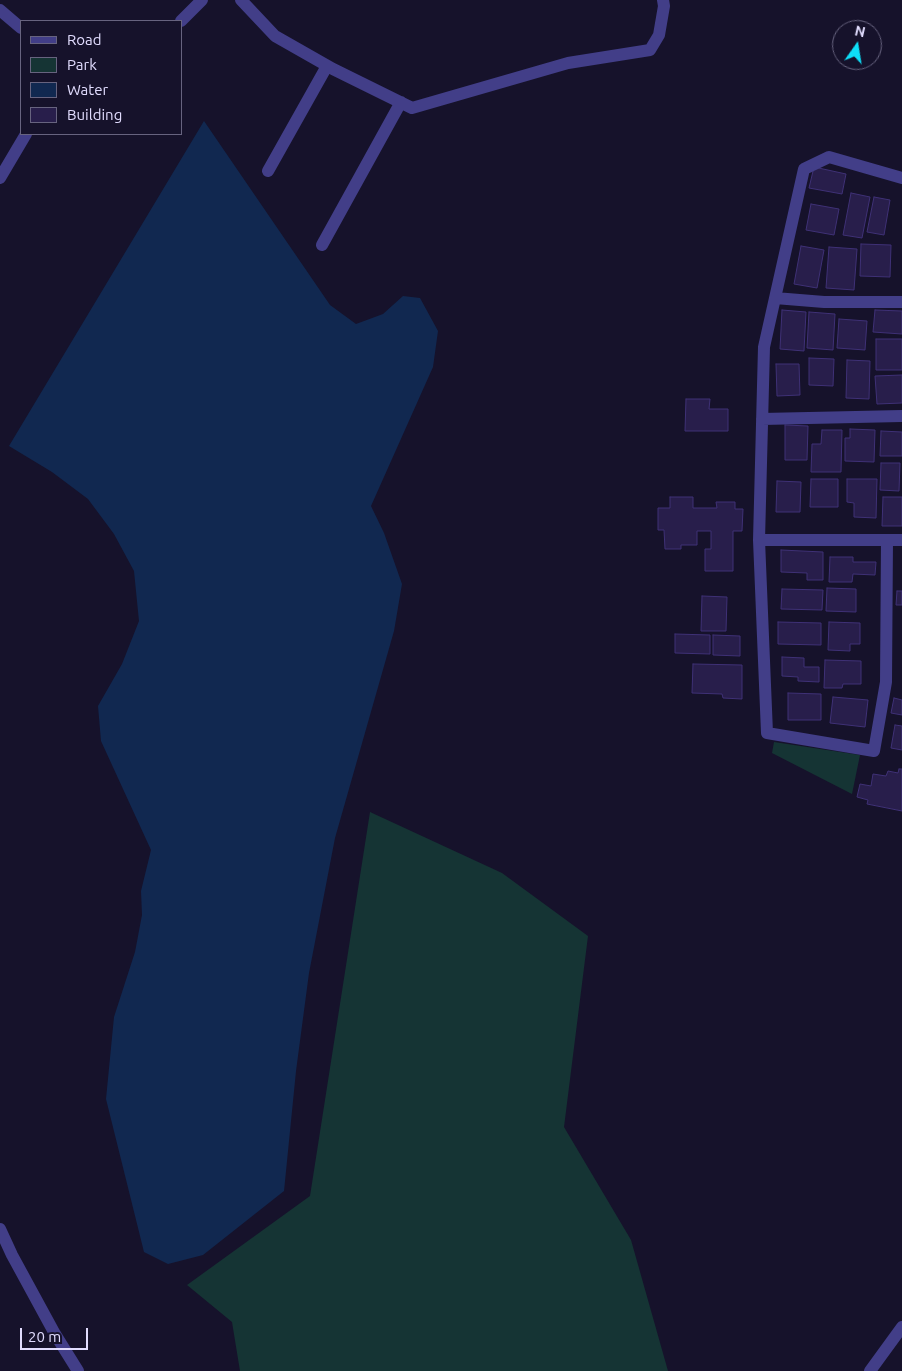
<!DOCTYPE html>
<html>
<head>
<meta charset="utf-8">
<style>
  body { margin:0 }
  #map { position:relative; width:902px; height:1371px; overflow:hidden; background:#16122b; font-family:Ubuntu,sans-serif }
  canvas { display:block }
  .legend { position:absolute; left:20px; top:20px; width:162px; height:115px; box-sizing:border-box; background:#16122b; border:1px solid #67637f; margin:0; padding:6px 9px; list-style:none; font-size:15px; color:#e1dcfe }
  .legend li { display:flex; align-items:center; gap:10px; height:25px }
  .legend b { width:25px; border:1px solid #67637f }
  .north { position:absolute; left:832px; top:20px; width:50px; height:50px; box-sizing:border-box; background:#16122b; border:1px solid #67637f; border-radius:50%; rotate:13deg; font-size:14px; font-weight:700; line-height:20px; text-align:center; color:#e1dcfe }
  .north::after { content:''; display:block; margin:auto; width:18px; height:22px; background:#0edff8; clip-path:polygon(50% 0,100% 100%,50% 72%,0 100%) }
  .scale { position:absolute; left:20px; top:1328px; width:68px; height:22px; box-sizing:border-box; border:2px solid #e1dcfe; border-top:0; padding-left:6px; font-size:15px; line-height:18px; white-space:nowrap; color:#e1dcfe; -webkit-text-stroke:4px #16122b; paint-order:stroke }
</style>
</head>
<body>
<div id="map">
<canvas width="902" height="1371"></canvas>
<ul class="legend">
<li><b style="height:6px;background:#423e88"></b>Road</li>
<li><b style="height:14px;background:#153434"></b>Park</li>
<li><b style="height:14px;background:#112850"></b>Water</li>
<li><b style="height:14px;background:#281e4b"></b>Building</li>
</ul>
<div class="north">N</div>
<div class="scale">20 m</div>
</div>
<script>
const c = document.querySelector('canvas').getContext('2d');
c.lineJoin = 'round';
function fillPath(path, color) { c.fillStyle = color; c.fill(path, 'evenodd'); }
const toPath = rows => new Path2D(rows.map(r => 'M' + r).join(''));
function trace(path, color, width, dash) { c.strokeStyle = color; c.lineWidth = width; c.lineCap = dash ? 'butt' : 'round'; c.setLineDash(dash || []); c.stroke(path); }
fillPath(toPath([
  [774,742,860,755,852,794,772,753],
  [370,812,502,873,588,936,564,1127,631,1240,668,1371,240,1371,232,1322,187,1285,310,1196]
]), '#153434');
fillPath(toPath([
  [204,121,330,305,356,324,383,314,403,296,420,298,438,331,433,367,371,506,384,533,402,584,394,631,335,838,309,973,296,1071,284,1191,203,1255,168,1264,144,1252,106,1099,114,1017,135,952,142,915,141,891,151,850,101,741,98,706,122,664,139,621,134,571,114,534,88,499,52,472,9,446]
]), '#112850');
const building = toPath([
  [814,167,846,174,842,194,809,188,814,167],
  [851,193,870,197,862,238,843,235,851,193],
  [874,197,890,200,884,235,867,232,874,197],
  [811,204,839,209,834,235,806,230,811,204],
  [861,244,891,245,890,277,860,276,861,244],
  [801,246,824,250,817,288,794,284,801,246],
  [829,247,857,249,854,290,826,288,829,247],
  [782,310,806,312,804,351,780,349,782,310],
  [875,310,902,311,902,334,873,332,875,310],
  [809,312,835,314,833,350,807,348,809,312],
  [839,319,867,321,865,350,837,348,839,319],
  [876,339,902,339,902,370,876,370,876,339],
  [809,358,834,359,833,386,809,385,809,358],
  [847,360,870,361,869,399,846,398,847,360],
  [776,364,799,364,800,395,777,396,776,364],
  [902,375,902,403,877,404,875,376,902,375],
  [686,399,710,399,709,409,728,409,728,431,685,431,686,399],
  [785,425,808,426,807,460,785,460,785,425],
  [850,429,875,430,874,462,845,461,845,438,850,438,850,429],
  [822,430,842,430,841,472,811,472,812,444,821,444,822,430],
  [881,431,902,432,902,456,880,456,881,431],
  [881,463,900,463,899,491,880,490,881,463],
  [811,479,838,479,838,507,810,507,811,479],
  [847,479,877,479,876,518,854,517,854,503,847,502,847,479],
  [777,481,801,482,800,512,776,512,777,481],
  [670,497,693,497,693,508,717,508,716,502,735,502,735,509,743,509,742,531,733,531,733,571,705,571,705,549,711,549,711,531,697,531,697,545,681,545,681,549,665,549,664,530,658,530,658,508,670,508,670,497],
  [883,497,902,497,902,526,882,526,883,497],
  [781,550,823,552,823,580,807,580,807,573,781,572,781,550],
  [830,557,853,557,853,562,876,562,875,575,853,574,852,582,829,582,830,557],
  [827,588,856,589,856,612,826,611,827,588],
  [782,589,823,590,822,610,781,609,782,589],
  [897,591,902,591,902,605,896,605,897,591],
  [702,596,727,597,726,631,701,631,702,596],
  [778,622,821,623,821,645,778,644,778,622],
  [829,622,860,623,860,644,850,644,850,651,828,650,829,622],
  [675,634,710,635,710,654,675,653,675,634],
  [713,635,740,636,740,656,713,655,713,635],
  [782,657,804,658,804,667,819,667,819,682,798,681,798,677,782,676,782,657],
  [825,660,861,661,861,684,843,684,842,688,824,688,825,660],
  [693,664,742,665,742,699,723,698,722,694,692,693,693,664],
  [788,693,821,694,821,720,788,720,788,693],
  [833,697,868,700,865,727,830,723,833,697],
  [894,698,902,700,902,715,891,713,894,698],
  [895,725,902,726,902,750,891,748,895,725],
  [899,769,902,769,902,811,867,804,868,800,857,797,860,784,871,786,873,774,886,776,888,771,898,773,899,769]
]);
fillPath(building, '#281e4b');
trace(building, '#3f3176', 1);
trace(toPath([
  [0,10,21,28],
  [181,21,202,0],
  [0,178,26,134]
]), '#423e88', 12);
trace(toPath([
  [241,0,275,36,333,69,412,108,568,63,650,50,659,35,664,6,663,0],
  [268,171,327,66],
  [322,245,401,102],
  [775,298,824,302,902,302],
  [762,419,902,416],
  [759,540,902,540],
  [887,540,886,682,874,751,767,733,759,540,764,347,804,169,829,157,902,178],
  [0,1229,12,1255,55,1334,78,1371],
  [870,1371,902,1327]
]), '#423e88', 12);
</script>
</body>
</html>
